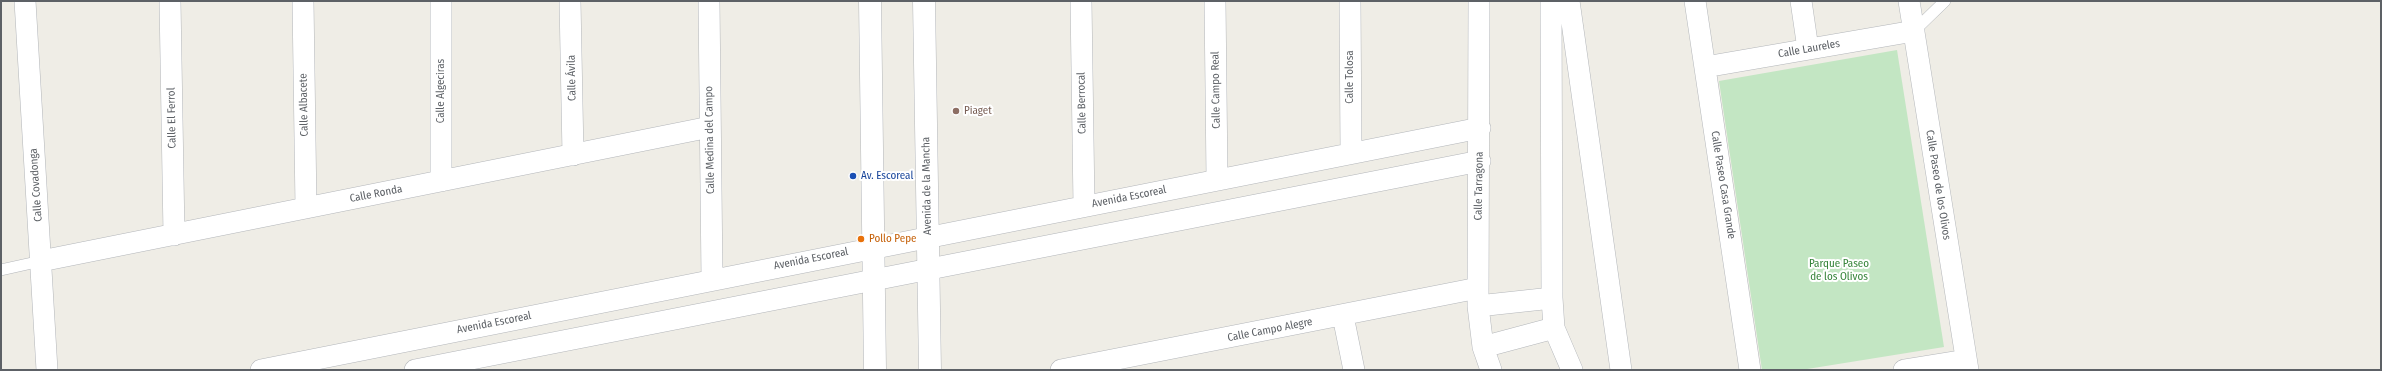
<!DOCTYPE html>
<html>
<head>
<meta charset="utf-8">
<style>
  body { margin:0 }
  #map { position:relative; width:2382px; height:371px; overflow:hidden; background:#efede6; font-family:"Fira Sans Condensed",sans-serif }
  canvas { display:block }
  .frame { position:absolute; inset:0; border:2px solid #5d6166; pointer-events:none }
</style>
</head>
<body>
<div id="map">
<canvas width="2382" height="371"></canvas>
<div class="frame"></div>
</div>
<script>
const c = document.querySelector('canvas').getContext('2d');
c.lineJoin = 'round';
function fillPath(path, color) { c.fillStyle = color; c.fill(path, 'evenodd'); }
const toPath = rows => new Path2D(rows.map(r => 'M' + r).join(''));
function trace(path, color, width, dash) { c.strokeStyle = color; c.lineWidth = width; c.lineCap = dash ? 'butt' : 'round'; c.setLineDash(dash || []); c.stroke(path); }
function drawText(font, color, halo, rows, align = 'center') {
  c.font = font + ' "Fira Sans Condensed",sans-serif'; c.lineWidth = 4; c.setLineDash([]); c.textBaseline = 'middle'; c.strokeStyle = halo; c.fillStyle = color; for (const [text, x, y, turn = 0] of rows) {
    c.save(); c.translate(x, y); c.rotate((+turn || 0) * Math.PI / 180); c.textAlign = isNaN(turn) ? turn : align; if (halo) c.strokeText(text, 0, 0); c.fillText(text, 0, 0); c.restore();
  }
}
fillPath(toPath([
  [1897,50,1944,347,1801,370,1762,370,1719,81]
]), '#c3e6c3');
const service = toPath([
  [1914,31,1945,1],
  [1,270,41,261]
]);
const minor = toPath([
  [25,1,47,370],
  [170,1,174,235],
  [303,1,306,208],
  [441,1,441,181],
  [570,1,573,155],
  [709,1,712,279],
  [1081,1,1084,206],
  [1215,1,1217,179],
  [1350,1,1351,153],
  [1479,1,1478,306,1483,347,1491,370],
  [1551,1,1552,298,1554,328,1572,370],
  [1569,1,1621,370],
  [1695,1,1750,370],
  [1801,1,1808,49],
  [1909,1,1968,370],
  [1705,67,1914,31],
  [41,261,710,127],
  [1478,306,1552,298],
  [1343,316,1354,370],
  [1483,347,1554,328],
  [261,370,1480,128],
  [415,370,1480,161],
  [1061,370,1478,288],
  [1904,370,1966,360]
]);
const tertiary = toPath([
  [870,1,875,370],
  [924,1,930,370]
]);
trace(service, '#b3b6ba', 12);
trace(minor, '#b3b6ba', 22);
trace(tertiary, '#b3b6ba', 23);
trace(service, '#fff', 11);
trace(minor, '#fff', 21);
trace(tertiary, '#fff', 22);
for (const [x, y, r, color] of [
  [956,111,4,"#8d6e63"],
  [853,176,4,"#1a4fb4"],
  [861,239,4,"#e8710a"]
]) { const dot = new Path2D(); dot.arc(x, y, r, 0, 2 * Math.PI); c.fillStyle = color; c.fill(dot); trace(dot, '#fff', 1.5); }
drawText('11px', '#5d6166', '#fff', [
  ["Calle Laureles",1809,49,-10],
  ["Calle Tolosa",1350,77,-90],
  ["Calle Ávila",572,78,-91],
  ["Calle Campo Real",1216,90,-91],
  ["Calle Algeciras",441,91,-90],
  ["Calle Berrocal",1082,103,-91],
  ["Calle Albacete",304,105,-91],
  ["Calle El Ferrol",172,118,-91],
  ["Calle Medina del Campo",710,140,-91],
  ["Calle Covadonga",36,185,-94],
  ["Calle Paseo Casa Grande",1723,185,81],
  ["Calle Paseo de los Olivos",1938,185,81],
  ["Avenida de la Mancha",927,186,-91],
  ["Calle Tarragona",1479,186,-89],
  ["Calle Ronda",376,194,-11],
  ["Avenida Escoreal",1129,197,-11],
  ["Avenida Escoreal",811,259,-11],
  ["Avenida Escoreal",494,323,-11],
  ["Calle Campo Alegre",1270,330,-11]
]);
drawText('11px', '#785e54', '#fff', [
  ["Piaget",964,111]
], 'left');
drawText('11px', '#164399', '#fff', [
  ["Av. Escoreal",861,176]
], 'left');
drawText('11px', '#c56008', '#fff', [
  ["Pollo Pepe",869,239]
], 'left');
drawText('11px', '#36843a', '#fff', [
  ["Parque Paseo",1839,264],
  ["de los Olivos",1839,277]
]);
</script>
</body>
</html>
